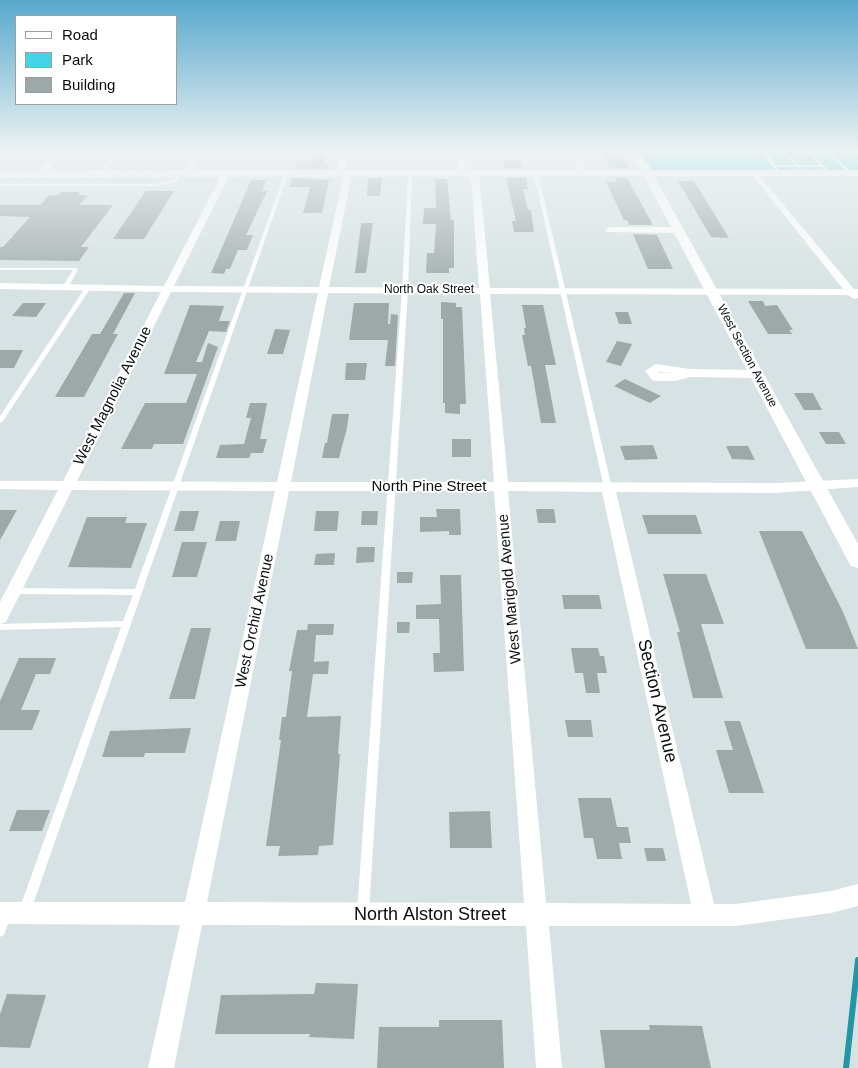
<!DOCTYPE html>
<html>
<head>
<meta charset="utf-8">
<style>
  body { margin:0 }
  #map { position:relative; width:858px; height:1068px; overflow:hidden; background:#d6e2e3; font-family:Arial,sans-serif }
  canvas { display:block }
  .legend { position:absolute; left:15px; top:15px; width:162px; height:90px; box-sizing:border-box; background:#fff; border:1px solid #9d9f9f; margin:0; padding:6px 9px; list-style:none; font-size:15px; color:#0a0e0e }
  .legend li { display:flex; align-items:center; gap:10px; height:25px }
  .legend b { width:25px; border:1px solid #9d9f9f }
</style>
</head>
<body>
<div id="map">
<canvas width="858" height="1068"></canvas>
<ul class="legend">
<li><b style="height:6px;background:#fff"></b>Road</li>
<li><b style="height:14px;background:#43d4e5"></b>Park</li>
<li><b style="height:14px;background:#9da8a9"></b>Building</li>
</ul>
</div>
<script>
const c = document.querySelector('canvas').getContext('2d');
c.lineJoin = 'round';
function fillPath(path, color) { c.fillStyle = color; c.fill(path, 'evenodd'); }
const toPath = rows => new Path2D(rows.map(r => 'M' + r).join(''));
function trace(path, color, width, dash) { c.strokeStyle = color; c.lineWidth = width; c.lineCap = dash ? 'butt' : 'round'; c.setLineDash(dash || []); c.stroke(path); }
function drawText(font, color, halo, rows, align = 'center') {
  c.font = font + ' Arial,sans-serif'; c.lineWidth = 4; c.setLineDash([]); c.textBaseline = 'middle'; c.strokeStyle = halo; c.fillStyle = color; for (const [text, x, y, turn = 0] of rows) {
    c.save(); c.translate(x, y); c.rotate((+turn || 0) * Math.PI / 180); c.textAlign = isNaN(turn) ? turn : align; if (halo) c.strokeText(text, 0, 0); c.fillText(text, 0, 0); c.restore();
  }
}
fillPath(toPath([
  [640,152,858,152,858,172,653,172]
]), '#43d4e5');
trace(toPath([
  [846,1068,858,960]
]), '#2097a4', 6);
fillPath(toPath([
  [314,152,328,152,325,163,329,163,328,169,295,169,297,161,311,161],
  [603,152,614,152,617,157,623,157,629,168,610,168],
  [504,160,521,160,523,168,504,168],
  [292,178,329,180,322,213,303,213,310,187,290,187],
  [368,178,382,178,380,196,367,196],
  [506,178,526,178,528,189,523,189,528,210,531,210,534,232,514,232,512,221,516,221],
  [615,178,627,178,653,225,629,225,627,220,624,220,606,182,616,182],
  [435,179,447,179,451,220,454,220,454,268,449,268,449,273,426,273,427,253,434,253,436,224,423,224,424,208,436,208],
  [251,180,266,180,262,191,267,191,246,235,253,235,247,250,238,250,230,269,226,269,224,274,211,273],
  [678,181,694,181,729,238,711,237],
  [146,191,174,191,144,239,113,239],
  [61,192,80,192,78,195,88,195,79,205,113,205,81,247,89,247,79,261,0,260,0,247,3,247,30,217,0,216,0,205,40,205,49,195,58,195],
  [361,223,373,223,366,273,355,273],
  [633,234,657,235,673,269,648,269],
  [124,293,135,293,113,334,118,334,84,397,55,397,92,334,100,334],
  [748,301,763,301,765,306,777,305,793,330,789,330,792,334,768,334],
  [441,302,456,303,456,307,462,307,466,404,460,404,460,414,445,413,445,403,443,403,443,319,441,319],
  [23,303,46,303,36,317,12,316],
  [354,303,389,303,388,324,390,324,391,314,398,315,395,366,385,366,388,340,349,340],
  [190,305,224,306,219,321,230,321,226,332,209,331,196,362,202,362,208,343,218,347,183,444,154,444,152,449,121,449,145,403,186,403,197,374,164,374],
  [522,305,543,305,556,365,545,365,556,423,541,423,531,366,528,366,522,335,525,335,524,328,526,328],
  [615,312,628,312,632,324,619,324],
  [275,329,290,330,283,354,267,354],
  [617,341,632,344,621,366,606,362],
  [0,350,23,350,14,368,0,368],
  [346,363,367,363,365,380,345,380],
  [625,379,661,396,650,403,614,386],
  [794,393,813,393,822,410,804,410],
  [250,403,267,403,260,439,267,439,263,453,251,453,249,458,216,458,220,445,244,444,251,418,246,418],
  [332,414,349,414,347,428,339,458,322,458,325,443,327,443],
  [819,432,839,432,846,444,826,444],
  [452,439,471,439,471,457,452,457],
  [653,445,658,459,625,460,620,446],
  [726,446,748,446,755,460,732,459],
  [436,509,460,509,461,535,449,535,449,531,420,532,420,517,437,517],
  [536,509,554,509,556,523,538,523],
  [0,510,17,510,0,540],
  [180,511,199,511,194,531,174,531],
  [316,511,339,511,337,531,314,531],
  [362,511,378,511,377,525,361,525],
  [642,515,696,515,702,534,648,534],
  [87,517,127,517,125,523,147,523,131,568,68,567],
  [220,521,240,521,236,541,215,541],
  [759,531,802,531,843,612,858,649,806,649],
  [182,542,207,542,197,577,172,577],
  [357,547,375,547,374,562,356,563],
  [335,553,334,565,314,565,316,554],
  [397,572,413,572,412,583,397,583],
  [663,574,706,574,724,624,701,624,723,698,693,698,677,632,680,632],
  [440,575,461,575,464,671,434,672,433,653,440,653,439,619,416,619,416,605,441,604],
  [562,595,599,595,602,609,564,609],
  [397,622,410,622,409,633,397,633],
  [308,624,334,624,333,635,316,635,314,662,329,661,328,674,313,674,307,717,341,716,338,754,340,754,333,845,319,846,318,855,278,856,280,846,266,846,281,740,279,740,282,717,286,717,292,671,289,671,297,630,307,630],
  [191,628,211,628,195,699,169,699],
  [571,648,598,648,600,656,604,656,607,673,597,673,600,693,586,693,583,673,575,673],
  [19,658,56,658,50,674,36,674,21,710,40,710,32,730,0,730,0,701],
  [565,720,591,720,593,737,568,737],
  [724,721,740,721,764,793,729,793,716,750,733,750],
  [191,728,185,753,145,753,144,757,102,757,110,731],
  [578,798,611,798,617,827,628,827,631,843,619,843,622,859,597,859,593,838,584,838],
  [17,810,50,810,42,831,9,831],
  [490,811,492,848,450,848,449,812],
  [644,848,663,848,666,861,647,861],
  [316,983,358,984,354,1039,309,1037,310,1034,215,1034,221,995,314,994],
  [7,994,46,995,30,1048,0,1047,0,1014],
  [439,1020,502,1020,504,1068,377,1068,379,1027,439,1027],
  [649,1025,702,1026,711,1068,605,1068,600,1030,650,1030]
]), '#9da8a9');
fillPath(toPath([
  [117,152,121,152,102,175,100,175,100,173,117,152],
  [344,152,577,153,579,154,577,155,343,154,344,152],
  [761,152,765,152,776,165,795,165,782,152,786,152,799,165,819,165,807,152,811,152,831,173,828,174,821,167,801,167,801,169,800,169,797,167,778,167,778,170,776,170,761,152],
  [826,152,830,152,851,172,851,174,849,174,826,152],
  [179,173,182,174,176,182,156,186,0,186,0,184,156,184,174,180,179,173],
  [285,173,288,174,31,910,29,914,25,916,21,914,19,910,121,627,0,630,0,624,123,621,133,595,14,594,11,593,10,591,11,589,14,588,135,589,285,173],
  [410,173,412,174,408,290,369,911,367,915,363,917,359,915,357,911,402,290,408,174,410,173],
  [536,173,538,174,612,488,608,490,604,488,534,174,536,173],
  [0,268,76,268,78,269,69,286,66,288,63,286,73,270,0,270,0,268],
  [87,285,92,286,3,421,0,423,0,416,87,285],
  [5,910,9,912,11,916,4,935,0,937,0,915,1,912,5,910]
]), '#fff');
fillPath(toPath([
  [57,152,65,152,43,176,37,176,37,172,57,152],
  [196,152,204,152,190,176,184,176,183,174,196,152],
  [340,152,348,152,344,174,348,172,352,174,329,287,479,288,471,174,475,172,479,174,490,288,843,289,753,176,753,172,756,172,854,289,858,289,858,298,854,299,848,295,490,294,508,482,776,483,858,479,858,487,776,493,616,492,714,904,736,904,831,891,858,884,858,906,831,913,736,926,549,926,562,1068,536,1068,526,926,202,925,174,1068,148,1068,180,925,0,924,0,902,185,902,275,491,72,490,6,622,0,624,0,602,58,490,0,489,0,481,63,481,161,292,0,289,0,283,164,286,222,174,226,172,230,174,174,286,319,287,344,174,340,176,336,174,340,152],
  [171,292,318,293,277,482,77,481,171,292],
  [328,293,480,294,494,482,291,482,328,293],
  [289,491,494,491,524,903,207,902,289,491],
  [508,491,602,492,691,904,546,903,508,491],
  [456,152,464,152,466,176,459,174,456,152],
  [572,152,580,152,588,176,581,174,572,152],
  [610,227,679,227,684,230,679,233,607,232,605,230,610,227],
  [656,364,690,369,757,370,763,374,757,378,690,377,675,381,656,381,652,380,645,371,656,364],
  [658,372,675,373,659,373,658,372]
]), '#fff');
fillPath(toPath([
  [631,152,641,152,651,170,858,170,858,176,654,176,858,544,858,568,851,566,848,561,644,176,0,177,0,171,641,170,631,152]
]), '#fff');
const sky = c.createLinearGradient(0, 0, 0, 301);
sky.addColorStop(0, '#58a8cd');
sky.addColorStop(0.5, '#edf2f2');
sky.addColorStop(1, '#edf2f200');
c.fillStyle = sky;
c.fillRect(0, 0, 858, 301);
drawText('12px', '#0a0e0e', '#fff', [
  ["North Oak Street",429,290],
  ["West Section Avenue",747,356,62]
]);
drawText('15px', '#0a0e0e', '#fff', [
  ["West Magnolia Avenue",113,396,-63],
  ["North Pine Street",429,487],
  ["West Marigold Avenue",510,589,-95],
  ["West Orchid Avenue",255,621,-78]
]);
drawText('18px', '#0a0e0e', '#fff', [
  ["Section Avenue",657,701,77],
  ["North Alston Street",430,915]
]);
</script>
</body>
</html>
